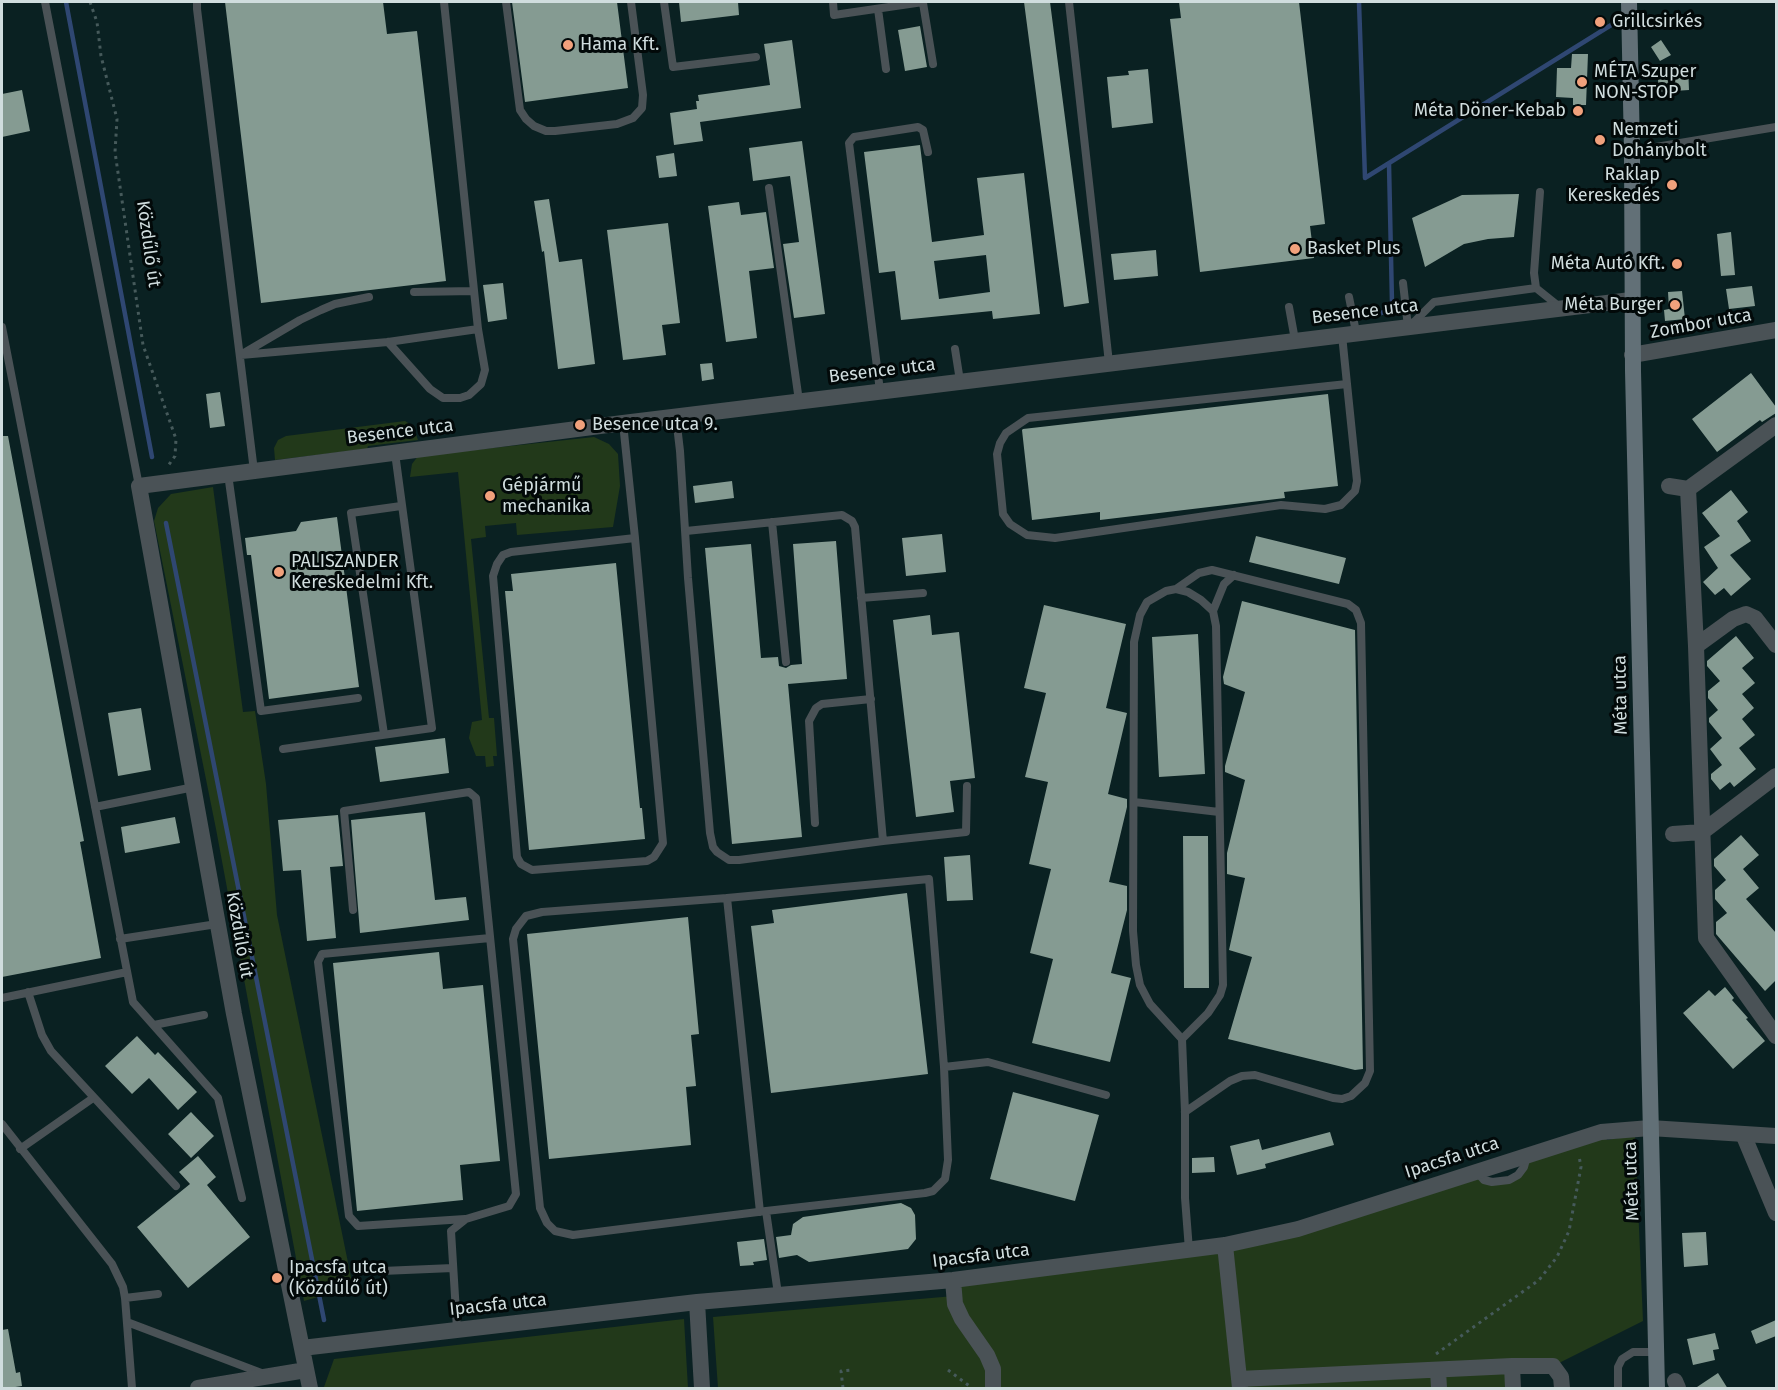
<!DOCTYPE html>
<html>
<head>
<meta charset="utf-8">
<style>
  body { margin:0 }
  #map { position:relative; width:1778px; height:1390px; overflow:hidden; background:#0a2122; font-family:"Fira Sans",sans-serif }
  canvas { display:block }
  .frame { position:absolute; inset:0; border:3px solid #d0ddde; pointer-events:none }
</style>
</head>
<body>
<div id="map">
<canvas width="1778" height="1390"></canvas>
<div class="frame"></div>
</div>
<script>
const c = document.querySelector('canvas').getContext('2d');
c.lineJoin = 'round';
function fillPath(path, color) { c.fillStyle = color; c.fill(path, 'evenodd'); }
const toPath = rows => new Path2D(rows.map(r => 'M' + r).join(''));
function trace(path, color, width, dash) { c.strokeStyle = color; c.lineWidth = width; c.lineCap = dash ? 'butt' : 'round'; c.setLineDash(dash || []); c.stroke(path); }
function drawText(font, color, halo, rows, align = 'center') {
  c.font = font + ' "Fira Sans",sans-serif'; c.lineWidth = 6; c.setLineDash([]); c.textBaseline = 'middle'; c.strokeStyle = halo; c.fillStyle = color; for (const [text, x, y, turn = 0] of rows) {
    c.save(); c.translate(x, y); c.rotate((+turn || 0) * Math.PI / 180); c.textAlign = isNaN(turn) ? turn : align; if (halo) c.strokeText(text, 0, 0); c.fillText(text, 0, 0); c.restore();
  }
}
fillPath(toPath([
  [405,421,413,426,418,440,368,446,367,449,275,460,274,448,278,440,286,436],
  [594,437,609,444,618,454,620,486,613,527,517,535,516,523,485,526,486,537,471,539,489,718,494,718,497,756,493,756,494,766,486,767,485,756,476,756,469,738,472,722,482,720,458,472,410,477,412,464,418,456],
  [213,487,243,712,255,711,266,784,277,915,353,1287,304,1301,216,829,154,521,158,508,171,494],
  [1601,1132,1607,1140,1635,1135,1643,1321,1553,1366,1512,1366,1513,1388,718,1388,713,1317,954,1296,953,1280,1225,1245,1477,1171,1485,1180,1518,1175,1527,1155],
  [684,1319,688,1388,324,1387,334,1359]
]), '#22391a');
trace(toPath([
  [66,2,152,457],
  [1359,2,1365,178,1616,22],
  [1372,316,1384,312,1392,303,1389,164],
  [166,523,324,1320]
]), '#2f4772', 4.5);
fillPath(toPath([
  [225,2,383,2,387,34,417,31,446,281,261,303],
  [512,2,617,2,628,88,525,102],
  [679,2,738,2,739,15,681,22],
  [1024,2,1050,2,1089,303,1064,307],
  [1179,2,1299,2,1325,224,1310,226,1314,258,1200,272,1170,19,1181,18],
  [920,26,927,67,905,71,898,30],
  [792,40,801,108,700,122,703,141,674,145,670,113,697,109,696,101,699,101,698,95,770,85,764,44],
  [1661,40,1671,55,1660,61,1651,47],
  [1572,54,1588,54,1586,105,1573,105,1573,98,1556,97,1557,68,1571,68],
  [1688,65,1689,90,1659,92,1657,67],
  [1148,69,1153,123,1112,128,1107,77,1129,75,1128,71],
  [22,90,30,131,2,137,2,94],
  [802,141,825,314,794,318,783,244,799,242,790,176,753,181,749,148],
  [920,145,932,242,984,235,977,178,1024,173,1040,314,993,319,992,311,901,320,895,271,879,273,864,152],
  [986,255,990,292,939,299,934,261],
  [674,153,677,176,659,178,656,156],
  [1519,194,1514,237,1488,239,1464,244,1425,267,1412,218,1462,195],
  [549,199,559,262,582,259,595,364,558,369,544,251,542,252,534,201],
  [739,202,741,215,766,212,774,268,749,271,757,338,726,342,708,206],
  [668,223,680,323,662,325,666,355,623,360,607,230],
  [1731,232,1735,275,1721,276,1717,234],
  [1156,250,1158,276,1114,280,1111,254],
  [503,283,507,319,488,322,483,285],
  [1752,286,1755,306,1729,309,1726,289],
  [1682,291,1685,319,1665,321,1664,310,1669,309,1668,292],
  [712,363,714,379,702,381,700,364],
  [1751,373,1776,407,1776,413,1762,422,1760,420,1717,452,1692,419],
  [220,392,225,426,210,428,206,394],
  [1328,394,1338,486,1284,492,1285,498,1100,520,1100,512,1032,520,1022,430,1023,429],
  [2,436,8,436,84,841,80,842,101,958,2,977],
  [732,481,734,498,695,503,693,486],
  [1731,490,1748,512,1737,521,1751,541,1730,555,1751,579,1731,596,1724,588,1715,595,1703,582,1718,568,1704,547,1720,536,1702,513],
  [337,517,359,687,269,699,251,555,247,555,245,538,296,531,301,522],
  [942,534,946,572,906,576,902,538],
  [1256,536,1346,558,1339,584,1249,562],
  [836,541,847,679,788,684,802,837,732,844,705,548,751,544,761,658,778,657,779,666,786,668,791,665,802,664,793,544],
  [616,563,640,808,642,808,645,839,529,850,505,591,513,591,511,574],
  [1242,601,1355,630,1363,1069,1355,1070,1228,1039,1252,957,1229,950,1245,878,1227,874,1227,853,1245,780,1225,772,1225,766,1245,692,1224,684,1223,677],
  [1044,605,1126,624,1106,708,1127,713,1108,794,1127,799,1127,807,1109,882,1127,886,1127,910,1111,973,1131,978,1110,1062,1032,1043,1053,959,1030,953,1051,869,1029,864,1048,782,1025,777,1046,693,1024,688],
  [930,615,932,635,959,632,975,778,950,781,954,812,916,817,893,620],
  [1198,634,1205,774,1159,777,1152,637],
  [1736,636,1754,658,1742,668,1755,683,1742,694,1754,708,1742,719,1755,735,1739,748,1756,769,1734,787,1730,782,1720,790,1711,779,1711,774,1722,765,1710,749,1722,738,1709,722,1709,718,1718,710,1708,698,1708,691,1720,681,1707,666,1707,661],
  [141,708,151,770,118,776,108,713],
  [445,738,449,773,380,782,375,747],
  [425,812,435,900,466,897,469,920,360,933,351,820],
  [338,815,343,866,330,867,336,938,307,941,301,870,283,871,278,820],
  [175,817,180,843,125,853,121,827],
  [1741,835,1759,855,1743,869,1759,888,1746,899,1776,933,1776,980,1765,991,1716,934,1716,922,1727,913,1715,899,1715,890,1726,880,1714,866,1714,859],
  [1183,836,1208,836,1209,988,1184,988],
  [970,855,973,900,947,901,944,857],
  [907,893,928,1074,771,1093,751,926,774,923,772,910],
  [688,917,699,1034,691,1035,696,1086,686,1087,691,1145,549,1159,527,934],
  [439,952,443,989,483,985,500,1161,460,1165,463,1200,357,1211,333,963],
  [1725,987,1734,998,1732,1000,1748,1018,1746,1019,1765,1041,1733,1069,1683,1013,1709,990,1715,996],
  [137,1036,155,1055,158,1052,197,1092,178,1110,149,1078,132,1094,105,1066],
  [1013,1092,1099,1115,1075,1201,990,1179],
  [191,1112,214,1136,191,1158,168,1134],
  [1330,1132,1334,1145,1265,1164,1266,1168,1237,1175,1230,1146,1259,1139,1262,1150],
  [198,1156,216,1177,207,1185,250,1237,188,1288,137,1227,190,1184,179,1172],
  [1214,1157,1215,1172,1192,1173,1192,1158],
  [901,1203,911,1208,915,1215,916,1239,908,1249,809,1262,797,1255,779,1258,776,1237,791,1235,793,1224,803,1217],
  [1706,1232,1708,1265,1684,1267,1682,1233],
  [764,1239,767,1260,753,1262,754,1265,740,1266,737,1242],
  [1776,1320,1776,1336,1756,1344,1751,1331],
  [8,1329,16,1373,20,1372,22,1386,2,1389,2,1330],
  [1715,1333,1719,1349,1713,1350,1715,1360,1693,1365,1687,1339],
  [1718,1373,1728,1389,1694,1389]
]), '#859b92');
trace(toPath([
  [90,2,97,22,101,56,117,119,115,152,143,345,176,439,175,456,168,466],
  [1436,1354,1539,1280,1557,1257,1569,1231,1581,1167,1579,1156],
  [948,1370,972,1388],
  [843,1388,841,1371,852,1370]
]), '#465a5b', 3, [3, 4.5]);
trace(toPath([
  [45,2,139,486],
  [197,2,197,9,254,471],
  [506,2,520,110,526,119,534,126,546,131,555,131,617,124,633,118,642,108,643,95,631,2],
  [664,2,673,67,756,57],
  [833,2,834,15,923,2],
  [1069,2,1109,363],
  [923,3,933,64],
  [878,9,886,69],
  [1632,151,1776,127],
  [769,188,799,401],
  [1403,283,1408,327],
  [1536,288,1534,273,1540,192],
  [414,292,474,291],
  [1349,297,1356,332],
  [1289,307,1295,340],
  [1411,325,1434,302,1536,288,1561,308],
  [2,327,133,1002,218,1098,242,1198],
  [1342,335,1347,384,1357,481,1355,491,1341,505,1325,509,1281,505,1055,538,1027,535,1010,524,1003,514,997,454,1000,443,1006,433,1028,418,1347,384],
  [388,342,430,389,443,398,460,398,469,395,481,384,485,370,478,329,444,2],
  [955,349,960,381],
  [244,353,300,320,321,310,335,304,369,297],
  [241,355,388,342,478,329],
  [880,391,849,143,854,137,918,127,923,130,928,152],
  [676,417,680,451,688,578,710,833,713,847,717,852,729,860,739,860,883,841,855,527,852,521,842,515,686,531],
  [623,423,635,538,511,552,503,555,497,564,493,576,517,857,521,864,532,870,647,861,654,857,663,843,635,538],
  [228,474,261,711,358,698],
  [772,522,786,662],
  [1176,589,1199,573,1212,570,1348,604,1356,610,1361,623,1370,1071,1365,1083,1351,1096,1342,1099,1333,1098,1255,1075,1242,1076,1230,1081,1185,1112],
  [861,598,923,593],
  [1213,611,1224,584,1234,575],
  [384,734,351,513,401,506],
  [283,749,432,728,395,453],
  [1134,802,1219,812],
  [95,807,194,787],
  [815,823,809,721,816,708,822,704,871,699],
  [883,841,966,832,967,786],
  [727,898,929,879,944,1067,948,1160,945,1179,933,1191,925,1193,766,1211],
  [353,910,344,811,469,792,476,798,516,1194,509,1206,466,1219,451,1231,457,1329],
  [120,939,217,924],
  [28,992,42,1035,51,1051,176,1186],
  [2,998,127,972],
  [154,1025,204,1015],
  [1182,1039,1208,1013,1220,995,1223,985,1216,626,1213,611,1201,600,1188,592,1176,589,1166,591,1147,602,1140,615,1134,642,1133,931,1136,965,1140,985,1150,1004,1182,1039,1185,1112,1185,1198,1189,1250],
  [944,1067,988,1062,1106,1095],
  [2,1124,112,1264,123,1287,125,1298,132,1388],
  [20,1149,93,1098],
  [1477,1172,1484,1180,1492,1182,1509,1180,1518,1175,1524,1167,1527,1156],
  [760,1212,727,898,542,912,526,916,516,929,513,939,540,1208,547,1223,555,1231,573,1235,766,1211,778,1294],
  [465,1219,358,1226,349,1216,318,962,322,954,490,938],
  [373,1267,382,1271,453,1268],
  [125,1298,158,1294],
  [127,1322,264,1374],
  [1618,1388,1618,1367,1622,1359,1633,1352,1656,1352]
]), '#4a5256', 8);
trace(toPath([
  [1632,355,1776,330],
  [1669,486,1688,489,1776,425],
  [1688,489,1696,646,1706,938,1776,1036],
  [1696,646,1733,619,1746,614,1755,618,1776,645],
  [1673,834,1702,832,1776,776],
  [1743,1134,1776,1213],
  [1225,1245,1240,1388],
  [953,1280,955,1304,962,1319,987,1355,993,1369,993,1388],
  [697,1302,702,1388],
  [302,1348,697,1302,953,1280,1225,1245,1298,1229,1601,1132,1650,1128],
  [1512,1366,1553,1366,1561,1377,1562,1388],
  [1438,1370,1439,1388],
  [1239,1379,1512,1366,1513,1388],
  [1675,1381,1678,1388],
  [198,1388,306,1370],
  [310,1388,234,1014,139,486,623,423,1631,300]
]), '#4a5256', 16);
trace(toPath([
  [1650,1128,1776,1136]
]), '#4a5256', 16);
trace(toPath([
  [1629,2,1632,151,1633,371,1657,1388]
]), '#627077', 16);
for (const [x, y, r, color] of [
  [1600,22,6,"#f1a17c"],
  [568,45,6,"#f1a17c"],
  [1582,82,6,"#f1a17c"],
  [1578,111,6,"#f1a17c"],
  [1600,140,6,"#f1a17c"],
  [1672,185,6,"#f1a17c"],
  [1295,249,6,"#f1a17c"],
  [1677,264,6,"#f1a17c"],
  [1675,305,6,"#f1a17c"],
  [580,425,6,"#f1a17c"],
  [490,496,6,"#f1a17c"],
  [279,572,6,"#f1a17c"],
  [277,1278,6,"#f1a17c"]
]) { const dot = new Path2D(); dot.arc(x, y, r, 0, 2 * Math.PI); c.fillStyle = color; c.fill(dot); trace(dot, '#020909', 2); }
drawText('18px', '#d0ddde', '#020909', [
  ["Grillcsirkés",1612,22],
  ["Hama Kft.",580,45],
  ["MÉTA Szuper",1594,72],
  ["NON-STOP",1594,93],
  ["Méta Döner-Kebab",1566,111,"right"],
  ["Nemzeti",1612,130],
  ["Dohánybolt",1612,151],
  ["Raklap",1660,175,"right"],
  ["Kereskedés",1660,196,"right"],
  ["Basket Plus",1307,249],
  ["Méta Autó Kft.",1665,264,"right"],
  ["Méta Burger",1663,305,"right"],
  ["Besence utca 9.",592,425],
  ["Gépjármű",502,486],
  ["mechanika",502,507],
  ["PALISZANDER",291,562],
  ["Kereskedelmi Kft.",291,583],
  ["Ipacsfa utca",289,1268],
  ["(Közdűlő út)",289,1289]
], 'left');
drawText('18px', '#d0ddde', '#020909', [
  ["Közdűlő út",148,244,82],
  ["Besence utca",1365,312,-7],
  ["Zombor utca",1701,324,-10],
  ["Besence utca",882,371,-7],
  ["Besence utca",400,432,-7],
  ["Méta utca",1621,695,-91],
  ["Közdűlő út",239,935,80],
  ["Ipacsfa utca",1452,1158,-18],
  ["Méta utca",1632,1181,-92],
  ["Ipacsfa utca",981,1256,-7],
  ["Ipacsfa utca",498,1305,-6]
]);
</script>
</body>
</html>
